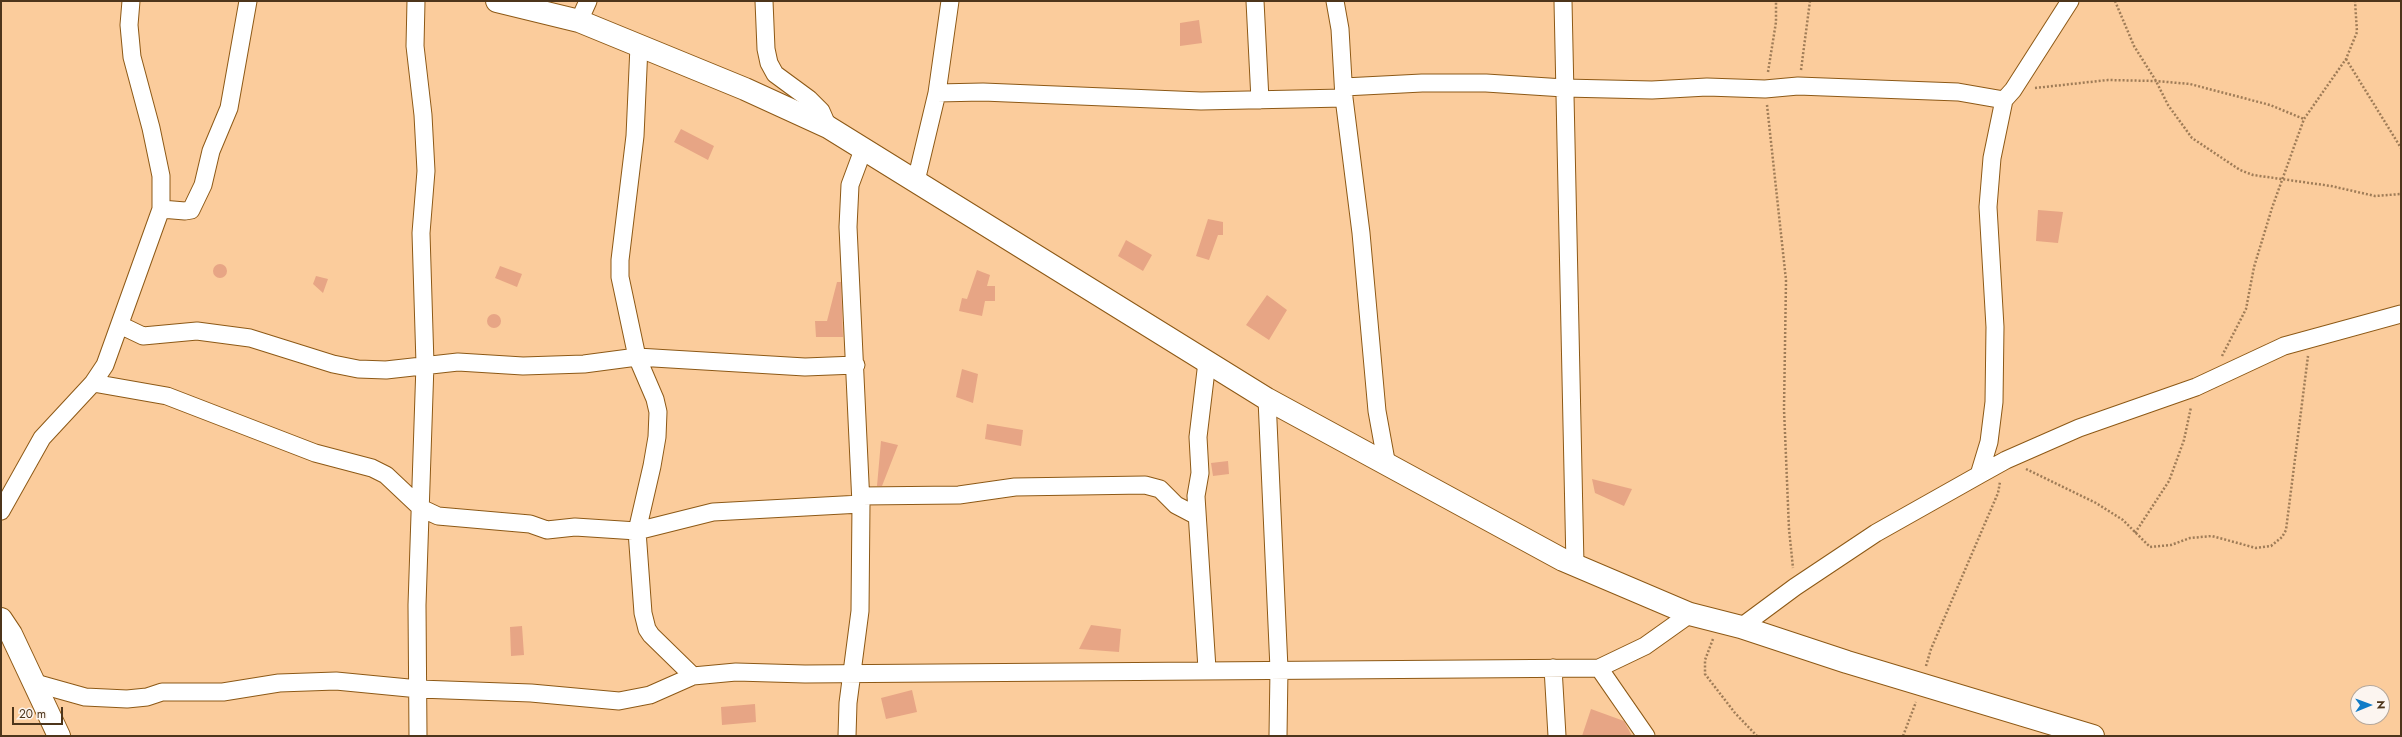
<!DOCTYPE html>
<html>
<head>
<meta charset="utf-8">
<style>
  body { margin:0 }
  #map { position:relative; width:2402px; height:737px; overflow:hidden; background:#fbcc9c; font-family:Jost,sans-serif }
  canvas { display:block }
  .frame { position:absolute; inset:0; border:2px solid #4d351b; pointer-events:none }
  .north { position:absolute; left:2350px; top:685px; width:40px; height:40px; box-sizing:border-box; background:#fcf5f0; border:1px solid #b6a89b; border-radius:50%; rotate:89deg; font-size:11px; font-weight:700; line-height:16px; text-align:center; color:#4d351b }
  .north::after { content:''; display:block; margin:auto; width:14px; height:18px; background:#117cc7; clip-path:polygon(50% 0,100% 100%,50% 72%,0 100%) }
  .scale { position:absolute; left:12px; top:707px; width:51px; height:18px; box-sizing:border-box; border:2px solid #4d351b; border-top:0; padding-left:5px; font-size:12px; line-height:14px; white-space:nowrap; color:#4d351b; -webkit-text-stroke:3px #fcf5f0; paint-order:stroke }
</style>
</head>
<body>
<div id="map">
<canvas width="2402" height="737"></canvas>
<div class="frame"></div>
<div class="north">N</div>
<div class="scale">20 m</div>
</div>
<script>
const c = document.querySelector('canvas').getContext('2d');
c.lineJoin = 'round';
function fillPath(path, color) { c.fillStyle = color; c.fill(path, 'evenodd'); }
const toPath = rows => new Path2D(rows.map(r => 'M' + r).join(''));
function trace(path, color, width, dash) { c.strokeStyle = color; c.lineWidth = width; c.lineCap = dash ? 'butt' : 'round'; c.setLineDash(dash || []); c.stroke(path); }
fillPath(toPath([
  [1199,20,1202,43,1180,46,1180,23],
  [681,129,714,146,708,160,674,142],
  [2038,210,2063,212,2058,243,2036,241],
  [1208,219,1223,222,1223,235,1218,235,1209,260,1196,256],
  [1126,240,1152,255,1143,271,1118,256],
  '213 271a7 7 0 1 1 14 0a7 7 0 1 1-14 0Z',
  [500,266,522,274,517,287,495,278],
  [977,270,990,275,987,286,995,286,995,301,985,301,982,316,959,311,962,298,967,299],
  [316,276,328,279,323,293,313,284],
  [837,282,841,282,843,337,816,337,815,321,827,321],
  [1267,295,1287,310,1269,340,1246,325],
  '487 321a7 7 0 1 1 14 0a7 7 0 1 1-14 0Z',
  [962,369,978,374,973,403,956,397],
  [987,424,1023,430,1021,446,985,439],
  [881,441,898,445,882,486,877,486],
  [1228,461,1229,474,1213,476,1211,463],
  [1592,479,1632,489,1624,506,1595,493],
  [1091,625,1121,629,1119,652,1079,649],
  [522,626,524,655,511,656,510,627],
  [912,690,917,712,886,719,881,698],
  [755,704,756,722,722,725,721,707],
  [1591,709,1624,721,1632,736,1582,736]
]), '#e7a585');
const street = toPath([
  [416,1,415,46,423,115,426,171,421,233,425,364,417,605,418,736],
  [764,1,766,49,769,63,775,74,809,99,821,111,828,127],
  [1255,1,1260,100],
  [1335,1,1340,29,1344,98,1361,233,1377,411,1387,466],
  [1563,1,1575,565],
  [579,21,588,1],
  [639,46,635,136,620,260,620,277,637,357,655,399,658,412,657,437,652,466,637,531,713,512,861,504],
  [1344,87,1422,83,1486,83,1564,88,1652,90,1707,87,1765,89,1798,86,1958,92,2004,100],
  [937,93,983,92,1201,101,1344,98],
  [916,181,937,93,950,1],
  [161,209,185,211,191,210,203,185,211,151,229,108,248,1],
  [120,325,143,336,197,331,250,338,333,364,358,369,386,370,458,362,523,366,584,364,637,357,805,367,856,365],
  [1207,362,1198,437,1200,473,1196,496,1207,669],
  [93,383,167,396,315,453,372,468,386,475,421,508,438,516,530,524,547,530,575,527,637,531,643,613,647,629,651,635,693,676],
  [1267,399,1279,669,1278,736],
  [1979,475,2006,460,2079,428,2196,387,2284,346,2401,314],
  [861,496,959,495,1015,487,1145,485,1160,489,1176,505,1197,516],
  [1,511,42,438,93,383,105,365,161,209,161,176,151,128,132,57,129,25,131,1],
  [1741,627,1795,587,1876,533,1979,475,1989,442,1994,402,1995,327,1988,207,1992,158,2004,100,2013,90,2070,1],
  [1553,668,1557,736],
  [1599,668,1646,736],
  [35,683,85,697,127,699,147,697,162,692,223,692,279,683,336,681,419,689,531,693,619,701,650,695,693,676,736,672,805,674,1599,668,1645,646,1690,614],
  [847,736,848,703,860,611,861,504,848,227,850,185,863,150]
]);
const secondary = toPath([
  [497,1,579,21,745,89,828,127,1267,399,1563,560,1690,614,1741,627,1847,662,2093,736],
  [1,619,11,634,59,736]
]);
trace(street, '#8d5916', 19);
trace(secondary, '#8d5916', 24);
trace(toPath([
  [2115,1,2134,46,2156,81,2168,105,2192,138,2240,170,2253,175,2331,186,2375,196,2401,194],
  [2346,59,2401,148],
  [1801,70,1810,1],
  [1768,72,1776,22,1776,1],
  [2035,88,2108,80,2156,81,2190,84,2270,105,2304,119],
  [1767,105,1786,280,1784,409,1789,529,1793,568],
  [2222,356,2246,309,2254,267,2272,208,2304,119,2346,59,2357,32,2355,1],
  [2026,469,2096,503,2123,520,2150,547,2171,545,2190,538,2212,536,2256,548,2271,546,2282,537,2286,530,2308,356],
  [2135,533,2169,481,2184,440,2191,407],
  [1713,639,1705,660,1705,674,1735,713,1757,736],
  [1926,666,1931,649,1998,493,2000,482],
  [1903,736,1916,702]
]), '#9f7c57', 2.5, [2, 2]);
trace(street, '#fff', 17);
trace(secondary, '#fff', 22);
</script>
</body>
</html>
